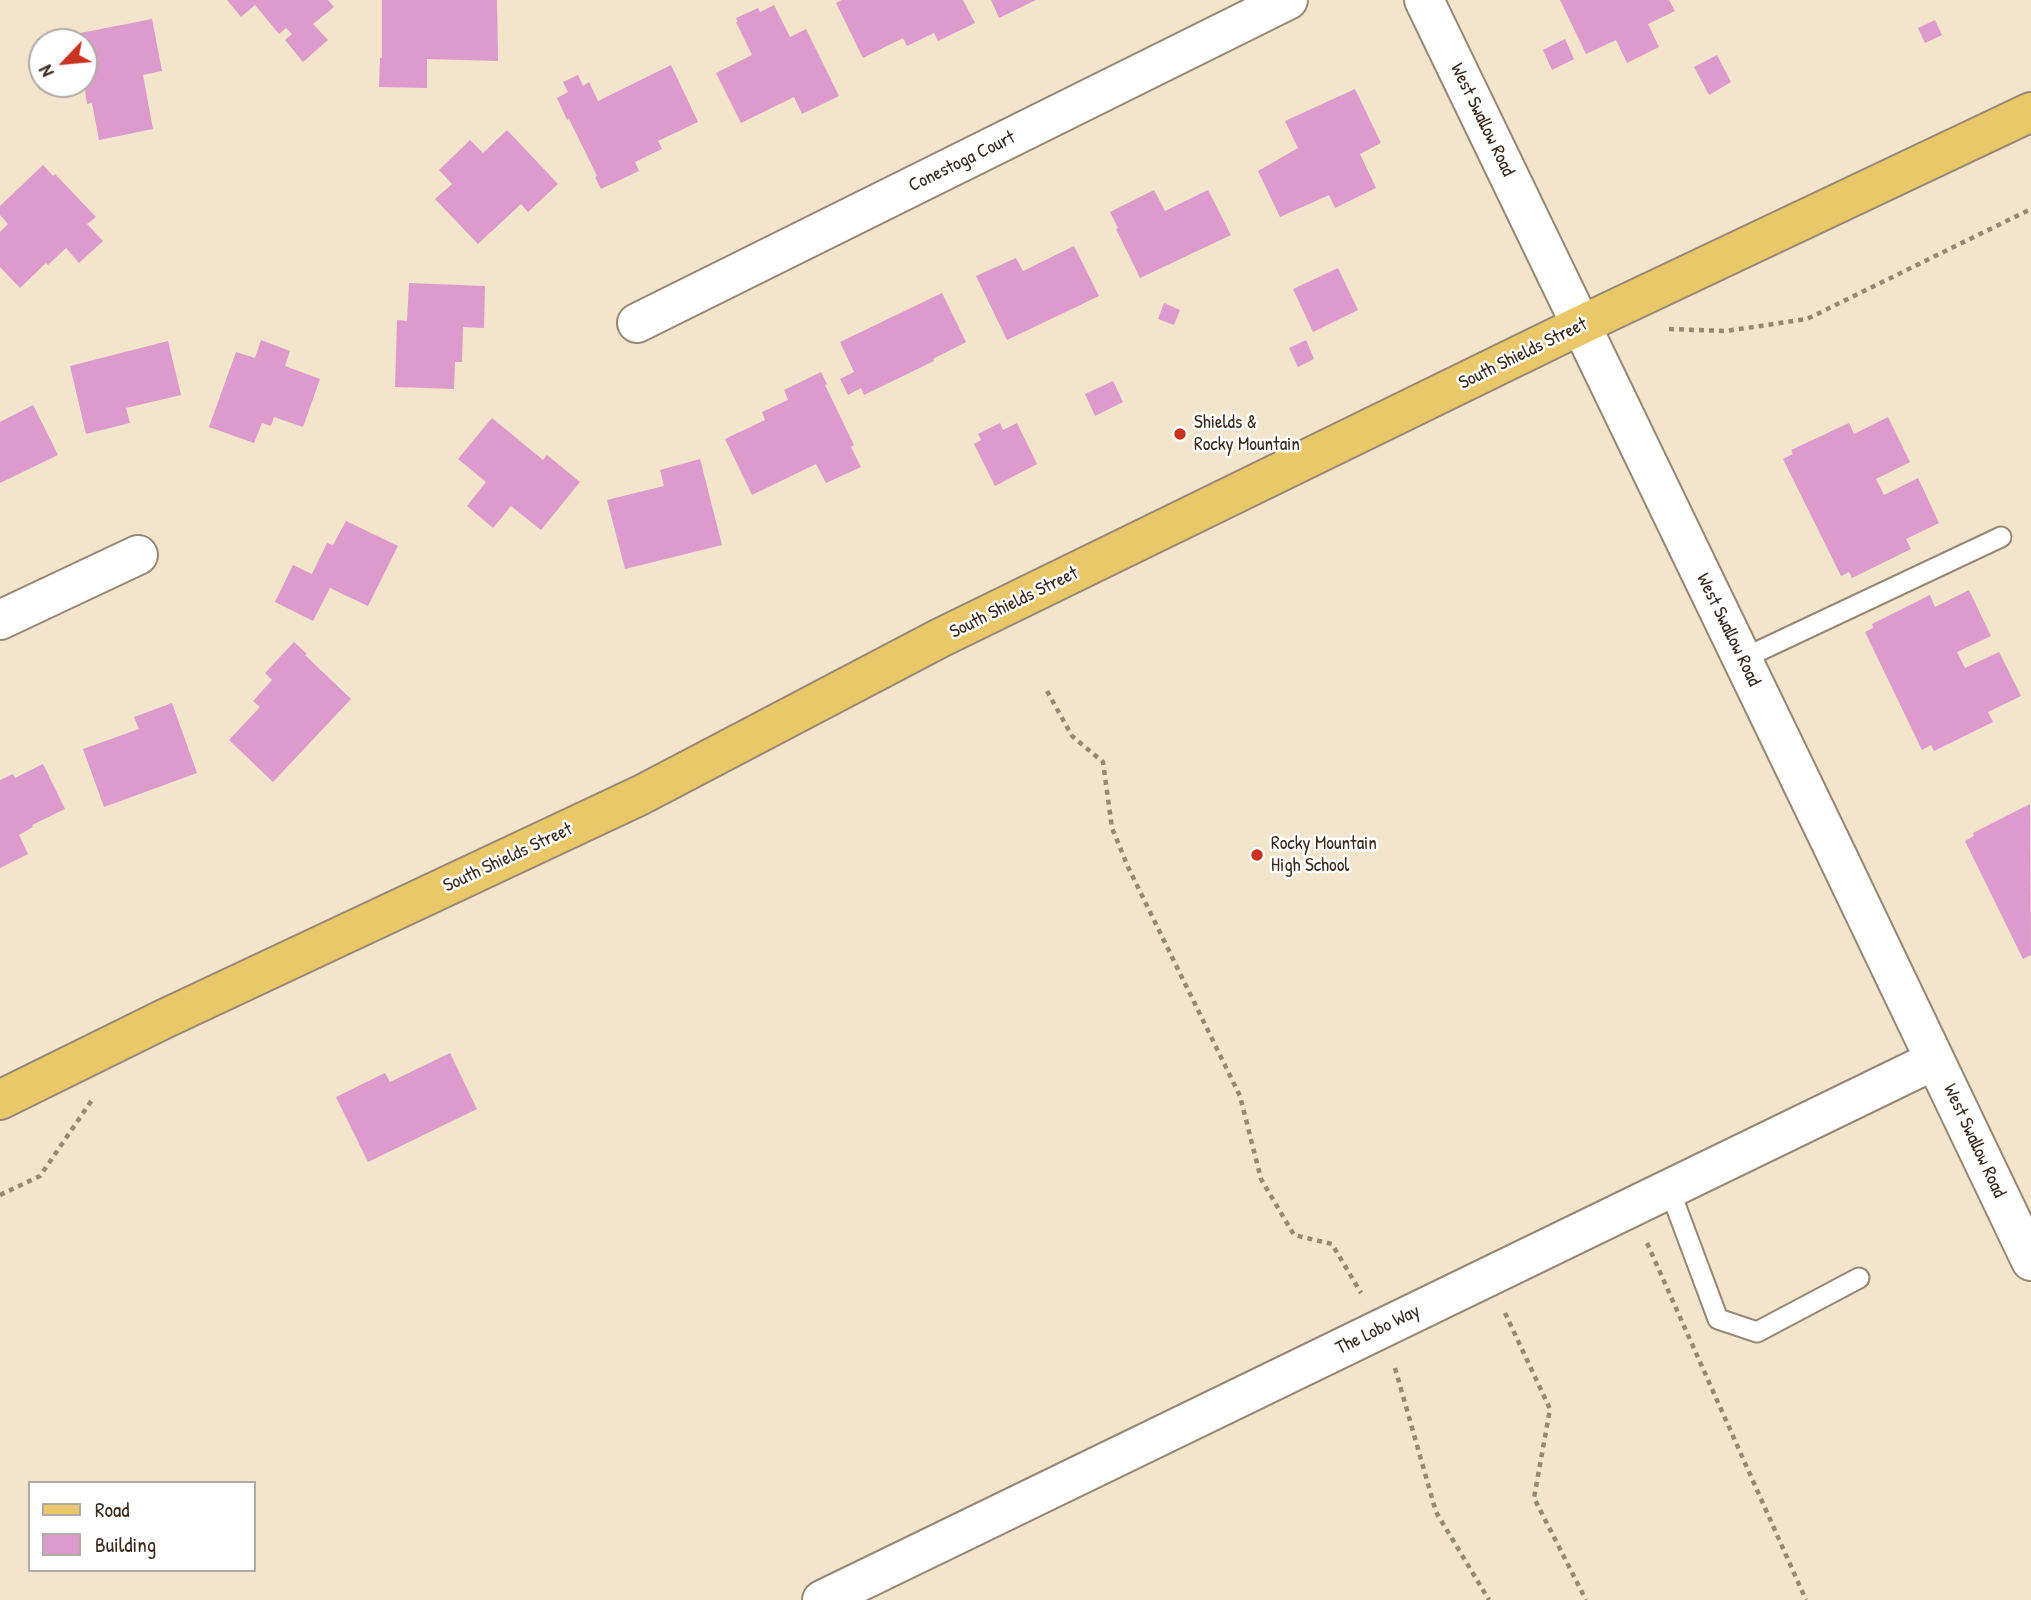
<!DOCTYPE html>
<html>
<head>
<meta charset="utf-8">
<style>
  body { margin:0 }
  #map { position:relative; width:2031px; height:1600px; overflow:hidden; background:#f2e5cc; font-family:"Patrick Hand",sans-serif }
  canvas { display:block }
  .legend { position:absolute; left:28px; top:1481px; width:228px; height:91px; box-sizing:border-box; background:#fff; border:2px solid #b1aaa5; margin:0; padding:9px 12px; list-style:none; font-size:21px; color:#3b2a1e }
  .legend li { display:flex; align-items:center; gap:14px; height:35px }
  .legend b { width:35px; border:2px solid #b1aaa5 }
  .north { position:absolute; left:28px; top:28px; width:70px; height:70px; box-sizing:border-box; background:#fff; border:2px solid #b1aaa5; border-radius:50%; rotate:244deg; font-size:19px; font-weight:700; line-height:28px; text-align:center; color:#3b2a1e }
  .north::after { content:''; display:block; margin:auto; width:24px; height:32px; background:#c8321e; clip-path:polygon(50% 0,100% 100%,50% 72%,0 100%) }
</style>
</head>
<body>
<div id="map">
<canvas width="2031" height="1600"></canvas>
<ul class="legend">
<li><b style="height:9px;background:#eac769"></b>Road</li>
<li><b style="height:19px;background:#dd9acc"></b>Building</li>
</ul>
<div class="north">N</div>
</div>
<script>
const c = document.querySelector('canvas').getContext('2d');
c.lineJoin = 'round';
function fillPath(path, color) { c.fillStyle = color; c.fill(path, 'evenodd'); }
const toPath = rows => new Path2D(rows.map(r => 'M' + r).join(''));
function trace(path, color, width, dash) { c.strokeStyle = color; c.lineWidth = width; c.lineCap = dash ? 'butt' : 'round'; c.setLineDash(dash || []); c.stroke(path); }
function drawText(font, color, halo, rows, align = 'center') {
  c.font = font + ' "Patrick Hand",sans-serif'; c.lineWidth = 5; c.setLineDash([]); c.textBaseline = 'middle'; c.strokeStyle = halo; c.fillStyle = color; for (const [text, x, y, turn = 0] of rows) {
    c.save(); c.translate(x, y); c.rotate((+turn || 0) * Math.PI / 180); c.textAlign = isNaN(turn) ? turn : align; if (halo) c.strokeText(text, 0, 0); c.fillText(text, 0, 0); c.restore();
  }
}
fillPath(toPath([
  [227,0,328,0,334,7,313,24,328,40,303,62,285,40,292,34,286,28,279,34,255,5,241,17],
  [382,0,497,0,498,61,427,59,427,88,379,87,380,58,382,58],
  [842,0,963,0,975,23,938,41,934,33,907,46,903,38,863,58,836,3],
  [991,0,1036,0,999,18],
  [1560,0,1669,0,1675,11,1648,24,1659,47,1627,63,1616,40,1586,54],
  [774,5,790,37,806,29,839,96,802,114,794,97,741,123,716,73,752,55,736,22,738,22,736,18,758,8,760,12],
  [152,19,162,71,143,75,153,129,99,140,92,103,87,104,85,90,61,95,59,84,84,84,84,42,50,42,50,39],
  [1935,20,1942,35,1925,43,1918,28],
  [1565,39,1574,59,1552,70,1543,50],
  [1717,55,1731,82,1709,95,1694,67],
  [671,65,698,122,658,141,662,149,635,162,639,171,601,189,595,177,597,176,569,119,567,120,557,98,568,92,563,82,578,75,583,86,589,82,598,101],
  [1355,89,1381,143,1360,154,1376,188,1335,208,1329,195,1280,217,1258,171,1298,148,1285,121],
  [507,130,558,184,528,212,521,204,478,244,435,199,452,184,439,170,470,140,483,153],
  [43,165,53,176,55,174,96,217,87,224,103,241,79,263,66,248,48,265,46,263,20,288,0,267,0,232,8,224,0,215,0,206],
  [1154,190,1165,211,1208,190,1231,235,1140,278,1116,229,1118,228,1110,212],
  [1074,246,1099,296,1007,340,976,276,1016,258,1023,271],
  [1338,268,1358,310,1313,332,1293,289],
  [409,283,485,286,484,328,463,327,462,362,455,362,454,389,395,387,397,320,407,321],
  [942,293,966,342,933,359,934,361,864,395,861,388,848,395,840,379,854,372,840,342],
  [1164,303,1180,310,1174,325,1158,319],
  [261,340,290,351,285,366,320,379,303,427,274,417,271,426,262,423,254,443,209,427,236,352,255,358],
  [1306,340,1314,359,1298,367,1289,348],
  [168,341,181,395,126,408,130,423,86,434,70,366],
  [821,372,827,384,825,385,854,445,851,447,861,467,826,483,816,464,752,495,725,439,765,420,762,412,788,400,784,390],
  [1113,381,1123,402,1095,416,1085,394],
  [33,405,58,455,0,483,0,422],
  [1888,417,1910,462,1876,479,1884,495,1918,478,1939,523,1906,539,1911,549,1852,578,1849,572,1841,576,1783,459,1793,454,1791,450,1849,423,1854,434],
  [492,418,543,460,547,455,580,482,541,530,511,506,493,528,467,506,486,482,458,459],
  [1000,423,1003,430,1017,423,1037,464,995,486,974,444,981,440,978,434],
  [700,459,722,545,625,569,607,500,664,486,660,470],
  [346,521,398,546,368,606,330,588,313,621,275,602,293,565,312,574,327,543,333,545],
  [1969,590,1991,636,1957,652,1965,668,1999,652,2021,696,1988,712,1993,722,1934,751,1931,745,1922,750,1865,632,1873,628,1872,624,1930,595,1935,607],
  [294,642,307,654,305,655,351,699,273,782,229,740,260,707,253,701,272,680,265,673],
  [172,703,197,773,104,807,83,749,139,729,134,717],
  [43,764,65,809,32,825,33,827,19,835,28,854,0,868,0,780,13,774,15,778],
  [2030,804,2031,955,2023,959,1965,841,1974,836,1973,833],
  [450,1053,477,1109,368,1162,336,1097,385,1073,390,1082]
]), '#dd9acc');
const service = toPath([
  [1742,659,2001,537],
  [1669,1188,1718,1319,1757,1332,1859,1278]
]);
const minor = toPath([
  [1424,0,1833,847,2031,1261],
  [637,323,1288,0],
  [0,620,138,555],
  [822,1600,1935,1060]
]);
const primary = toPath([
  [0,1100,164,1019,641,795,940,638,1581,325,2031,112]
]);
trace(service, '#968875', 23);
trace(minor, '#968875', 42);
trace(primary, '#968875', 42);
trace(toPath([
  [1669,329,1726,331,1807,319,2031,209],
  [1047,691,1072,736,1103,762,1112,828,1128,867,1240,1096,1261,1179,1294,1235,1332,1244,1361,1293],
  [0,1195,40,1176,92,1100],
  [1647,1243,1806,1600],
  [1505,1313,1550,1409,1534,1498,1586,1600],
  [1395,1368,1436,1512,1489,1600]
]), '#968875', 4.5, [5, 5]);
trace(service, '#fff', 19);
trace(minor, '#fff', 38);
trace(primary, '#eac769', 38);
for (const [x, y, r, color] of [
  [1180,434,7,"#c8321e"],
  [1257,855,7,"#c8321e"]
]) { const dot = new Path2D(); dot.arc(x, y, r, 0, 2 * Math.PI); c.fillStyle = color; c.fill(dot); trace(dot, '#fff', 2.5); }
drawText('19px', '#3b2a1e', '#fff', [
  ["West Swallow Road",1482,120,64],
  ["Conestoga Court",962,162,-26],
  ["South Shields Street",1523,354,-26],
  ["South Shields Street",1014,603,-26],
  ["West Swallow Road",1728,630,64],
  ["South Shields Street",508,858,-25],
  ["West Swallow Road",1974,1141,65],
  ["The Lobo Way",1378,1330,-26]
]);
drawText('19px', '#3b2a1e', '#fff', [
  ["Shields &",1194,423],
  ["Rocky Mountain",1194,445],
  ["Rocky Mountain",1271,844],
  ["High School",1271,866]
], 'left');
</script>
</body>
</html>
